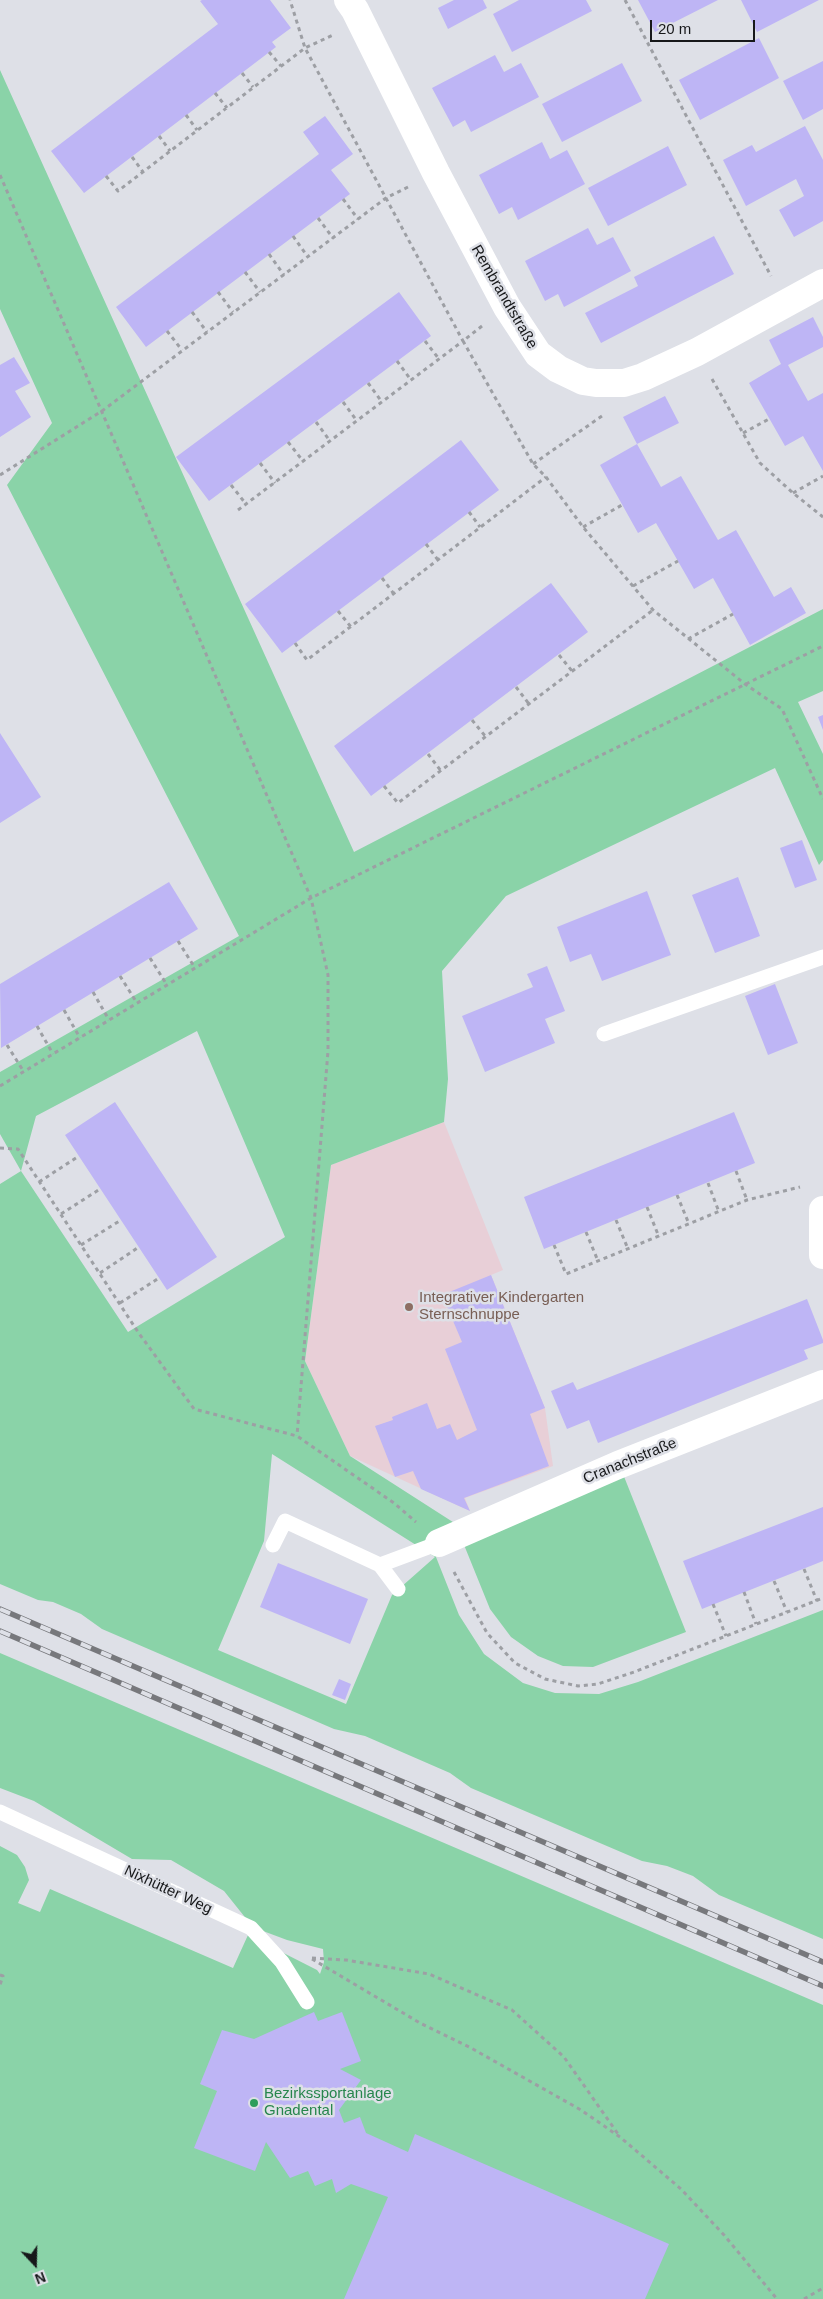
<!DOCTYPE html>
<html>
<head>
<meta charset="utf-8">
<style>
  body { margin:0 }
  #map { position:relative; width:823px; height:2299px; overflow:hidden; background:#dee0e7; font-family:Arial,sans-serif }
  canvas { display:block }
  .north { position:absolute; left:10px; top:2239px; width:50px; height:50px; -webkit-text-stroke:4px #dee0e7; paint-order:stroke; rotate:159deg; font-size:14px; font-weight:700; line-height:20px; text-align:center; color:#17181a }
  .north::after { content:''; display:block; margin:auto; width:18px; height:22px; background:#17181a; clip-path:polygon(50% 0,100% 100%,50% 72%,0 100%) }
  .scale { position:absolute; left:650px; top:20px; width:105px; height:22px; box-sizing:border-box; border:2px solid #17181a; border-top:0; padding-left:6px; font-size:15px; line-height:18px; white-space:nowrap; color:#17181a; -webkit-text-stroke:4px #dee0e7; paint-order:stroke }
</style>
</head>
<body>
<div id="map">
<canvas width="823" height="2299"></canvas>
<div class="north">N</div>
<div class="scale">20 m</div>
</div>
<script>
const c = document.querySelector('canvas').getContext('2d');
c.lineJoin = 'round';
function fillPath(path, color) { c.fillStyle = color; c.fill(path, 'evenodd'); }
const toPath = rows => new Path2D(rows.map(r => 'M' + r).join(''));
function trace(path, color, width, dash) { c.strokeStyle = color; c.lineWidth = width; c.lineCap = dash ? 'butt' : 'round'; c.setLineDash(dash || []); c.stroke(path); }
function drawText(font, color, halo, rows, align = 'center') {
  c.font = font + ' Arial,sans-serif'; c.lineWidth = 5; c.setLineDash([]); c.textBaseline = 'middle'; c.strokeStyle = halo; c.fillStyle = color; for (const [text, x, y, turn = 0] of rows) {
    c.save(); c.translate(x, y); c.rotate((+turn || 0) * Math.PI / 180); c.textAlign = isNaN(turn) ? turn : align; if (halo) c.strokeText(text, 0, 0); c.fillText(text, 0, 0); c.restore();
  }
}
fillPath(toPath([
  [444,1122,503,1270,491,1275,545,1408,553,1466,465,1498,470,1511,350,1456,305,1361,331,1165]
]), '#e8cfd7');
fillPath(toPath([
  [0,70,354,852,823,609,823,691,798,702,823,754,823,860,819,865,775,768,506,896,442,971,448,1079,444,1122,331,1165,305,1361,350,1456,456,1524,436,1557,459,1615,484,1654,523,1683,555,1693,599,1694,638,1682,823,1610,823,1939,719,1895,693,1876,667,1866,642,1861,471,1788,450,1773,365,1736,334,1729,102,1629,81,1614,53,1602,38,1600,0,1584,0,1184,21,1171,0,1134,0,1072,239,936,7,485,52,423,0,309],
  [197,1031,285,1237,128,1332,21,1171,36,1116],
  [272,1454,435,1557,392,1595,346,1704,218,1650,264,1541],
  [623,1474,686,1632,593,1667,563,1666,538,1656,511,1637,490,1609,460,1535],
  [0,1653,823,2005,823,2299,0,2299,0,1846,17,1855,25,1867,29,1880,18,1903,40,1912,50,1889,233,1968,248,1935,317,1970,320,1974,324,1962,323,1949,287,1940,263,1931,248,1921,224,1891,171,1860,132,1859,34,1801,0,1788]
]), '#8ad3a8');
fillPath(toPath([
  [202,0,270,0,291,28,272,42,276,47,84,193,51,151,218,24,200,1],
  [454,0,483,0,487,8,448,29,438,8],
  [519,0,586,0,592,11,512,52,493,14],
  [638,0,718,0,655,32],
  [741,0,819,0,757,32],
  [759,38,779,78,700,120,679,80],
  [495,55,504,72,521,63,539,97,471,132,465,120,453,127,432,88],
  [823,61,823,109,803,120,783,81],
  [622,63,642,101,562,142,542,104],
  [325,116,353,154,331,170,350,194,146,347,116,307,319,154,303,132],
  [805,126,823,160,823,221,794,237,779,210,804,196,796,179,746,206,723,160,752,145,756,152],
  [542,142,550,159,567,150,585,184,518,220,512,207,499,214,479,175],
  [668,146,687,185,608,226,588,188],
  [588,228,597,245,613,237,631,271,564,307,558,294,545,301,525,261],
  [714,236,734,274,601,343,585,313,638,286,634,277],
  [399,292,431,336,209,501,176,457],
  [813,317,823,337,823,347,788,365,808,401,823,393,823,471,803,436,785,446,749,383,781,364,769,340],
  [14,357,30,383,15,391,31,417,0,437,0,365],
  [665,396,679,423,637,444,623,417],
  [461,440,499,490,282,653,245,604],
  [637,444,661,487,681,476,718,540,736,530,774,597,791,587,806,613,750,645,713,578,694,589,656,523,638,533,600,465],
  [551,583,588,632,371,796,334,746],
  [823,715,823,730,818,717],
  [0,733,41,797,0,823],
  [802,840,817,880,795,888,780,848],
  [738,877,760,936,715,953,692,895],
  [169,882,198,929,1,1048,0,984],
  [647,891,671,955,602,981,591,954,570,962,557,927],
  [547,966,565,1011,545,1019,555,1043,485,1072,462,1016,533,987,527,974],
  [775,984,798,1043,768,1055,745,996],
  [115,1102,217,1257,167,1290,65,1135],
  [734,1112,755,1163,544,1249,524,1197],
  [491,1275,545,1408,530,1414,549,1466,464,1498,470,1511,421,1489,413,1471,395,1477,375,1426,393,1420,392,1417,427,1403,437,1429,450,1424,457,1440,477,1430,445,1349,462,1342,442,1295],
  [807,1299,823,1340,823,1343,804,1350,808,1359,598,1443,589,1420,567,1429,551,1391,573,1382,577,1390],
  [823,1507,823,1561,702,1609,683,1561],
  [278,1563,368,1599,350,1644,260,1607],
  [339,1679,351,1684,345,1700,332,1695],
  [314,2012,318,2021,342,2012,361,2061,340,2069,361,2080,339,2110,344,2123,360,2117,366,2133,408,2152,415,2134,669,2244,645,2299,344,2299,388,2197,351,2184,336,2193,332,2179,315,2186,308,2171,290,2178,266,2142,255,2171,194,2148,217,2091,200,2084,222,2030,254,2039]
]), '#beb5f5');
trace(toPath([
  [625,0,771,276],
  [269,52,281,66],
  [242,73,253,87],
  [215,93,227,108],
  [186,115,197,130],
  [159,136,170,151],
  [132,157,143,172],
  [0,175,311,898,328,975,328,1051,297,1436],
  [106,176,118,191,305,48,333,35],
  [343,199,358,219],
  [318,218,333,238],
  [293,236,308,257],
  [269,254,284,275],
  [245,272,260,292],
  [218,292,233,312],
  [192,312,207,332],
  [482,326,463,341,533,464,546,477,583,527,653,610,745,684,782,709,823,799],
  [167,331,182,350],
  [425,341,439,359],
  [397,361,411,380],
  [712,379,760,463,793,493,823,517],
  [368,383,382,402],
  [343,402,357,421],
  [316,422,330,441],
  [743,433,769,419],
  [288,442,303,461],
  [260,463,275,483],
  [533,464,602,416],
  [0,475,102,411,386,198,408,187],
  [231,485,246,504],
  [793,493,823,476],
  [238,510,463,341,305,48,290,0],
  [469,512,480,527],
  [583,527,622,505],
  [426,544,438,560],
  [382,578,394,594],
  [633,586,678,561],
  [338,611,351,627],
  [688,639,733,614],
  [295,643,307,660,546,477],
  [559,655,572,671],
  [516,687,529,704],
  [472,720,486,737],
  [428,754,441,771],
  [384,786,398,803,653,610],
  [178,941,195,968],
  [150,958,167,985],
  [120,976,137,1003],
  [93,992,109,1020],
  [64,1010,80,1038],
  [37,1026,53,1054],
  [7,1045,24,1072],
  [0,1086,311,898,823,646],
  [0,1148,18,1149,138,1332,194,1409,297,1436,394,1503,416,1522],
  [736,1171,747,1200],
  [39,1182,79,1156],
  [708,1183,719,1212],
  [677,1195,689,1224],
  [647,1207,659,1237],
  [61,1214,100,1189],
  [616,1220,628,1249],
  [586,1232,598,1261],
  [81,1245,121,1220],
  [554,1245,566,1274,747,1200,800,1187],
  [100,1273,139,1247],
  [120,1303,159,1278],
  [804,1569,817,1601],
  [454,1572,487,1633,515,1663,545,1679,578,1686,598,1684,634,1672,823,1598],
  [774,1581,787,1612],
  [744,1592,756,1624],
  [713,1604,726,1636],
  [312,1958,346,1960,429,1974,512,2010,564,2057,618,2134],
  [312,1959,420,2023,471,2048,581,2110,620,2137,681,2189,724,2235,777,2299],
  [0,1975,3,1976,0,1985],
  [804,2299,823,2288]
]), '#9d9fa4', 3, [4, 4]);
trace(toPath([
  [604,1034,823,957],
  [273,1545,285,1521,380,1565,439,1543],
  [380,1565,398,1589],
  [0,1812,251,1928,282,1962,307,2002]
]), '#fff', 15);
trace(toPath([
  [348,0,355,10,436,173,507,307,538,354,558,369,583,381,596,383,624,383,643,377,697,352,823,283],
  [823,1210,823,1255],
  [439,1543,618,1465,823,1384]
]), '#fff', 28);
const rail = toPath([
  [0,1609,823,1962],
  [0,1631,823,1986]
]);
trace(rail, '#77787c', 5.5);
trace(rail, '#dee0e7', 4, [11]);
for (const [x, y, r, color] of [
  [409,1307,5,"#8d6e63"],
  [254,2103,5,"#2e9e5b"]
]) { const dot = new Path2D(); dot.arc(x, y, r, 0, 2 * Math.PI); c.fillStyle = color; c.fill(dot); trace(dot, '#dee0e7', 2); }
drawText('15px', '#17181a', '#dee0e7', [
  ["Rembrandtstraße",504,297,60],
  ["Cranachstraße",630,1461,-22],
  ["Nixhütter Weg",168,1890,25]
]);
drawText('15px', '#785e54', '#dee0e7', [
  ["Integrativer Kindergarten",419,1298],
  ["Sternschnuppe",419,1315]
], 'left');
drawText('15px', '#27864d', '#dee0e7', [
  ["Bezirkssportanlage",264,2094],
  ["Gnadental",264,2111]
], 'left');
</script>
</body>
</html>
